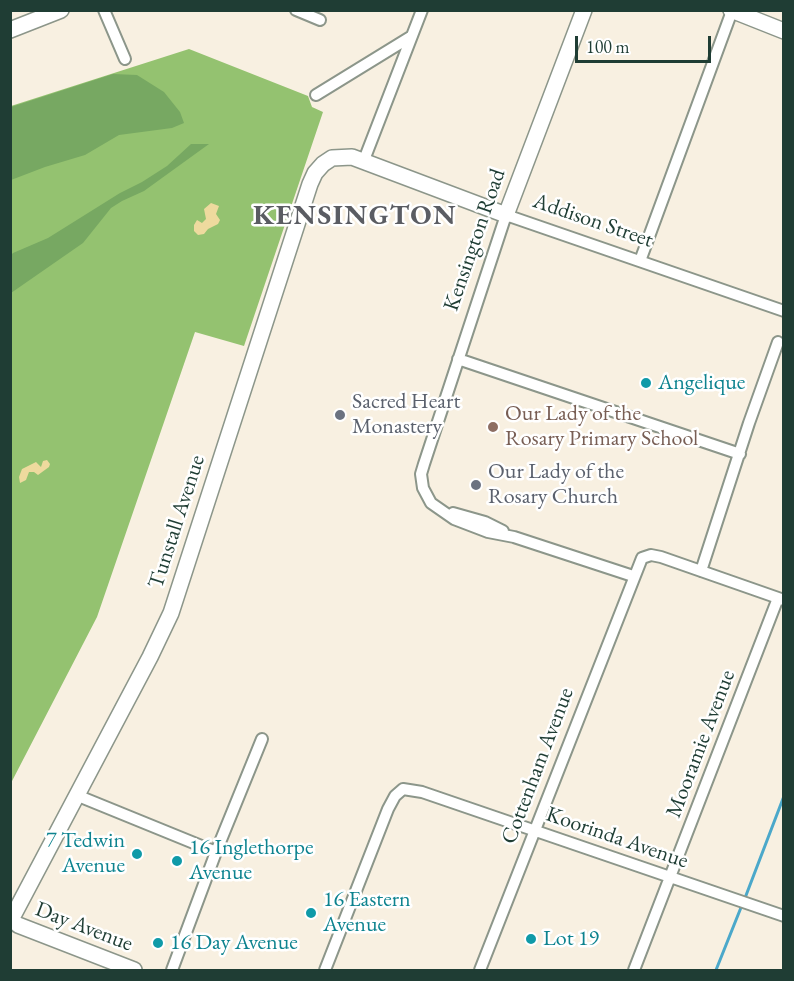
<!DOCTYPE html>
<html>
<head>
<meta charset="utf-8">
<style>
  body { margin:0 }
  #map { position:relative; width:794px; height:981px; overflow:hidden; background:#f8f0e1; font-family:"EB Garamond",serif }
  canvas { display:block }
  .frame { position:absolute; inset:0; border:12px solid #1f3d34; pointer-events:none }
  .scale { position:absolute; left:575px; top:36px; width:136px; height:27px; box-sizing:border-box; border:3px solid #1f3d34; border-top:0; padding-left:8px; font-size:18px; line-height:21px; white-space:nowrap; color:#1f3d34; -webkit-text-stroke:4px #fff; paint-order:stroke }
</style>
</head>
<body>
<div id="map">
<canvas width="794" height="981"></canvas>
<div class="frame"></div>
<div class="scale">100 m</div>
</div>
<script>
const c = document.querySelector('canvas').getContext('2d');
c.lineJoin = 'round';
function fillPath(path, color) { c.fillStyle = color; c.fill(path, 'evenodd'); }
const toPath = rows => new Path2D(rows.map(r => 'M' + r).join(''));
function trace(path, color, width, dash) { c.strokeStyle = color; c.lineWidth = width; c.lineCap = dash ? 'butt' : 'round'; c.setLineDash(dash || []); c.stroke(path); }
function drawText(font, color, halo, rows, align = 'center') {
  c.font = font + ' "EB Garamond",serif'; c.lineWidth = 5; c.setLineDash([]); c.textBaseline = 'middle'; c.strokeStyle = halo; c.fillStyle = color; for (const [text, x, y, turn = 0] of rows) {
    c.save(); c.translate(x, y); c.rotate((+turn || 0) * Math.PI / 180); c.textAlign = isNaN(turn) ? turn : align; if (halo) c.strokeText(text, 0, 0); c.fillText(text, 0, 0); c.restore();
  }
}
fillPath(toPath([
  [189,49,308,96,312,107,323,112,244,346,195,332,97,617,11,783,11,106]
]), '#94c270');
fillPath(toPath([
  [113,74,137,75,164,92,180,112,184,123,172,128,119,135,85,155,45,167,11,180,11,107],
  [191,144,209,144,144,191,122,201,111,208,83,243,11,293,11,255,13,253,48,238,120,193,142,182,167,166]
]), '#77a862');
fillPath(toPath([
  [211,203,219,206,216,214,220,220,218,224,208,229,204,234,198,235,194,231,194,225,197,220,202,223,206,219,204,209],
  [47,460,50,464,49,467,38,475,34,472,29,472,26,480,20,483,19,477,22,469,36,462,41,467,43,461]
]), '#eeda9e');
trace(toPath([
  [745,898,784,796],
  [716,970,742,905]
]), '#4ba8ca', 3);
const street = toPath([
  [104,10,125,59],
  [296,10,320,20],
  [316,95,412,36],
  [364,160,422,10],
  [640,261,732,11],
  [458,359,740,454],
  [453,513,485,522,503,531],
  [701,571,749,423,778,342],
  [633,576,514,537,488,532,454,519,431,503,423,488,421,474,424,464,506,215,784,311],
  [76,795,216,852],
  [172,970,216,852,262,739],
  [325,970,388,809,395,796,403,789,422,792,784,916],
  [480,970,642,558,651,555,661,557,784,600],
  [634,970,778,598]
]);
const secondary = toPath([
  [731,10,784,31],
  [10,30,61,10],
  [13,916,150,657,171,613,310,184,315,173,323,164,332,158,352,157,506,215,584,10],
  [18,925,134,970]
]);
trace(street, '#8c968a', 14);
trace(secondary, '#8c968a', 18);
trace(street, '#fff', 10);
trace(secondary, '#fff', 15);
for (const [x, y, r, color] of [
  [646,383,6,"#0f9aa8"],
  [340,415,6,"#6b7280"],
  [493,427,6,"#8d6e63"],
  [476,485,6,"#6b7280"],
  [137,854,6,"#0f9aa8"],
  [177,861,6,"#0f9aa8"],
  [311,913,6,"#0f9aa8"],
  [531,939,6,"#0f9aa8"],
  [158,943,6,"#0f9aa8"]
]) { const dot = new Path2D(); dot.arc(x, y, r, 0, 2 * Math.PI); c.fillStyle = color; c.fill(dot); trace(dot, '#fff', 2); }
drawText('22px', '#1f3d34', '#fff', [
  ["Addison Street",593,221,19],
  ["Kensington Road",475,240,-71],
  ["Tunstall Avenue",177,522,-72],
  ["Mooramie Avenue",701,744,-69],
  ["Cottenham Avenue",538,766,-69],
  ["Koorinda Avenue",617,838,19],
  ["Day Avenue",84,927,21]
]);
drawText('22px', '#0d838f', '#fff', [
  ["Angelique",658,383],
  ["7 Tedwin",125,841,"right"],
  ["Avenue",125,866,"right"],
  ["16 Inglethorpe",189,848],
  ["Avenue",189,873],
  ["16 Eastern",323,900],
  ["Avenue",323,925],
  ["Lot 19",543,939],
  ["16 Day Avenue",170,943]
], 'left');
drawText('22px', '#5b616d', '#fff', [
  ["Sacred Heart",352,402],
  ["Monastery",352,427],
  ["Our Lady of the",488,472],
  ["Rosary Church",488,497]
], 'left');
drawText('22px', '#785e54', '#fff', [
  ["Our Lady of the",505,414],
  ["Rosary Primary School",505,439]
], 'left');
c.letterSpacing = '1.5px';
drawText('bold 28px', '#5a5c62', '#fff', [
  ["KENSINGTON",355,216]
]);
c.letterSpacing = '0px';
</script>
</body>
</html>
